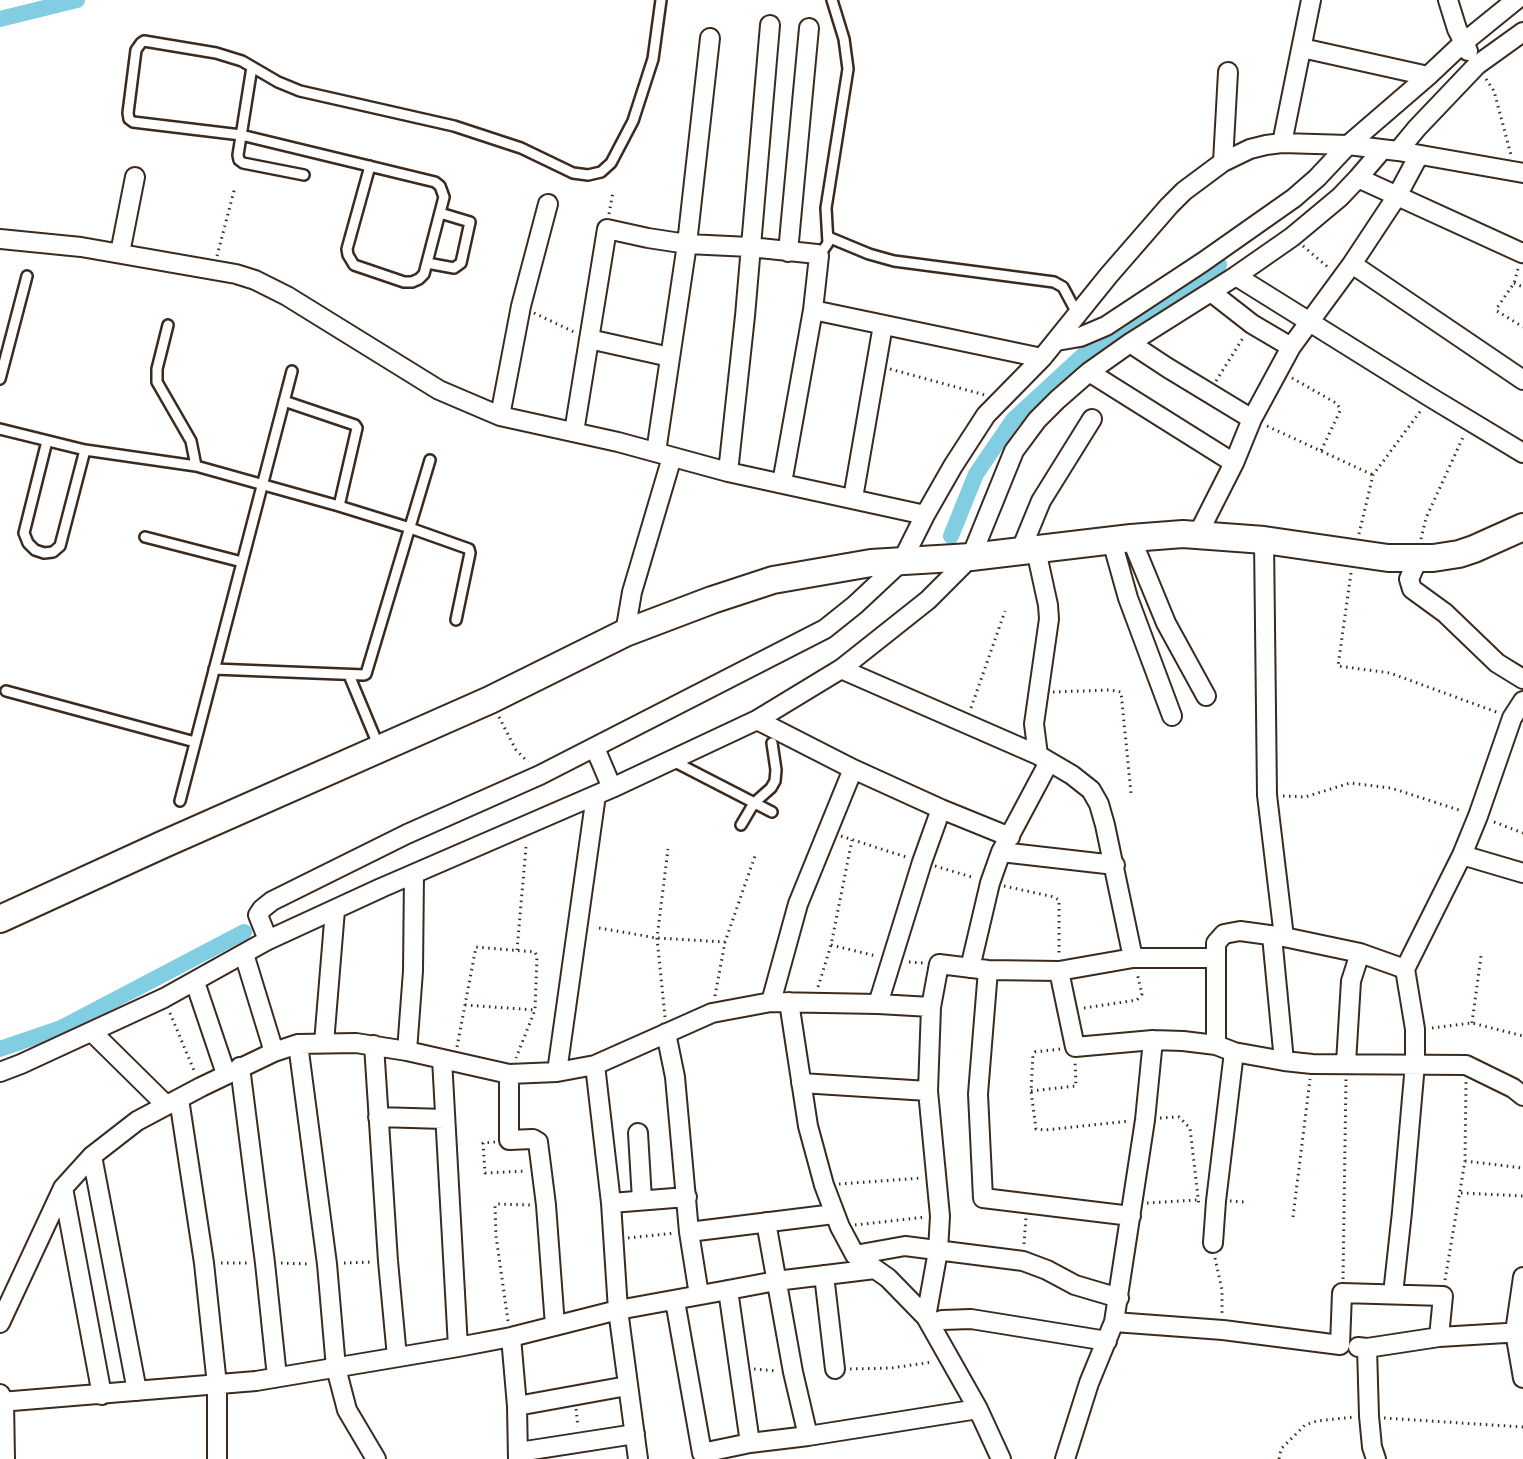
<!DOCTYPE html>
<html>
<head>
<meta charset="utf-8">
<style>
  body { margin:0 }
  canvas { display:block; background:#fff }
</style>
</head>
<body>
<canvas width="1523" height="1459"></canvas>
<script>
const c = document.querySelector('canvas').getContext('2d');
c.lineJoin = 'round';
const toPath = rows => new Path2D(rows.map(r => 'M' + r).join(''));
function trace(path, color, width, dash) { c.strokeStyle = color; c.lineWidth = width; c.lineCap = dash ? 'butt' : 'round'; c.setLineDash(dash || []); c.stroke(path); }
trace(toPath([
  [0,19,77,0],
  [951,536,976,474,1013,420,1089,350,1219,265],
  [0,1049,61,1028,244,932]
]), '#81cde1', 16);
const lane = toPath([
  [252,67,238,155,239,160,243,163,304,175],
  [370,166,347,249,348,255,354,265,404,282,412,282,419,279,424,274,444,197,440,186,435,182,241,135,133,122,129,119,128,113,136,50,141,43,144,41,216,53,242,61,278,82,300,91,454,126,521,148,573,173,588,175,601,172,611,163,633,121,653,59,661,0],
  [828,237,869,254,894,261,1054,282,1063,287,1078,315],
  [819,256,828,243,826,208,848,69,844,39,832,0],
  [427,263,454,268,461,263,470,222,440,213],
  [168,325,157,369,157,382,191,441,196,466],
  [0,379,27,276],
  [284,401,355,425,357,428,339,506],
  [0,429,85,450,196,466,339,506,410,528,469,549,470,553,456,620],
  [47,441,24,533,28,543,35,550,44,553,53,552,60,546,85,450],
  [145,537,242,562],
  [214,669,364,675,366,674,430,460],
  [349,675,379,747],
  [6,691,195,742],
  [673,761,772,812],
  [180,801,292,371],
  [741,825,754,803,771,788,775,781,776,770,772,743]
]);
const street = toPath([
  [1448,0,1457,29,1468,51],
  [1302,48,1428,76],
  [1282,143,1311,0],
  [1398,151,1417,128,1477,65,1523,32],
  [1223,162,1228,72],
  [1358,178,1382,150],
  [548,204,521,306,500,416,618,442,728,472,925,515],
  [0,239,81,247,236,274,255,280,287,296,439,390,500,416],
  [788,252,809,28],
  [120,253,135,177],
  [1352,264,1523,380],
  [1236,276,1430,397,1523,453],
  [1211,292,1252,324,1291,347],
  [813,310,1042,358],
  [589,339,670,357],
  [1057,341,1080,337,1106,326,1203,262,1294,198,1317,178,1348,145,1428,76,1463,43,1516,0],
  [1130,343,1168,368,1252,419],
  [1089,372,1234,463],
  [574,432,607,229,648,238,687,244,750,247,817,254,819,256,813,310,782,483],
  [656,452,687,244,710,38],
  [728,472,745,316,770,25],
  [853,498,883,325],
  [1198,534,1234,463,1252,419,1291,347,1352,264,1397,196,1419,155],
  [1131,538,1166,623,1206,696],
  [1264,540,1267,795,1284,937],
  [1112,541,1128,598,1172,716],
  [1036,550,1048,605,1049,619,1034,724,1038,755],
  [1020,552,1041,501,1092,419],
  [1418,559,1409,579,1412,589,1445,613,1497,663,1523,679],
  [625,633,632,592,672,457],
  [841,669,1038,755,1072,775,1091,790,1099,804,1105,825,1133,958],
  [757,720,853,769,941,809,1010,837],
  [595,748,612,788],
  [1001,852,1115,865],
  [1462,855,1523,873],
  [1272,936,1284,1061],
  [268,940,381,888,612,788,757,720,841,669,928,600,971,557,1014,451,1037,420,1057,400,1089,372,1130,343,1236,276,1292,237,1340,197,1358,178,1522,253,1523,252],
  [244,954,274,1052],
  [970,968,990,883,1001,852,1049,762],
  [988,970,978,1094,983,1198,1131,1216],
  [1059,971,1075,1047,1153,1040,1183,1041,1216,1045,1234,1052,1284,1061,1312,1064,1466,1065,1513,1088,1523,1096],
  [195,982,226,1074],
  [771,1002,798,904,853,769],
  [789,1002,808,1126,824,1185,840,1227,855,1255,888,1278,926,1317,978,1409,1001,1459],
  [878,1004,922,862,941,809],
  [931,1007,939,964,988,970,1059,971,1133,958,1215,958],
  [92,1032,166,1105],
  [666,1033,675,1077,689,1232,699,1295],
  [324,1043,335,910],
  [298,1044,327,1264,336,1368,347,1410,376,1459],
  [374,1045,388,1261,397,1357],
  [1216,1045,1216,943,1224,934,1240,931,1284,937,1360,953,1405,969],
  [407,1051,413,971,414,874],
  [442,1059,458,1347],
  [1346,1063,1351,981,1360,953],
  [595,1065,611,1203,618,1310,638,1459],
  [240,1067,265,1263,277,1377],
  [0,1072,21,1064,164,998,268,940,258,915,262,909,272,901,407,834,540,775,825,629,855,605,902,561,925,515,953,466,986,415,1042,358,1109,275,1169,206,1184,191,1223,162,1250,149,1266,145,1282,143,1348,145,1398,151,1523,173],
  [557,1072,596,795],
  [509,1074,509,1140,533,1139,538,1142,546,1205,555,1326],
  [801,1083,928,1091],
  [179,1099,204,1263,217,1385,217,1459],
  [378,1117,444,1119],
  [638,1133,642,1200],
  [92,1156,137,1391],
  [63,1188,102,1395],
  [611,1203,687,1197],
  [766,1222,793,1372,808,1436],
  [689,1232,834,1214],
  [1213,1243,1216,1201,1234,1052],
  [855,1255,905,1246,1023,1261,1047,1270,1075,1285,1119,1298],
  [824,1275,835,1369],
  [1523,1277,1515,1332,1523,1378],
  [728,1290,750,1443],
  [1393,1294,1402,1212,1415,1064,1415,1029,1405,969,1462,855,1478,816,1512,718,1523,701],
  [675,1301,702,1453,750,1443,808,1436,978,1409],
  [1114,1322,1223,1330,1340,1345,1342,1293,1443,1296,1439,1337,1523,1332],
  [0,1323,63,1188,92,1156,137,1121,201,1087,274,1052,298,1044,356,1043,407,1051,509,1074,557,1072,595,1065,712,1013,771,1002,878,1004,931,1007,928,1091,940,1216,938,1251,926,1317],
  [930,1324,942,1320,971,1319,1107,1341],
  [511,1337,517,1406,518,1459],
  [1358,1347,1367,1348,1439,1337],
  [1367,1348,1369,1416,1372,1447,1376,1459],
  [0,1394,4,1401,5,1459],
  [0,1402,256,1381,458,1347,511,1337,618,1310,728,1290,776,1281,875,1269],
  [517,1406,627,1386],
  [519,1452,635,1434],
  [1065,1459,1089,1383,1114,1322,1145,1120,1153,1040]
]);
const secondary = toPath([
  [0,919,164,844,490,700,625,633,712,600,773,580,871,563,971,557,1131,538,1183,534,1264,540,1388,558,1433,558,1459,554,1474,549,1523,527]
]);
trace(lane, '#3b2a1e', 14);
trace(street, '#3b2a1e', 22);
trace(secondary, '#3b2a1e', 30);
trace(toPath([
  [1486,79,1494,91,1511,155],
  [609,214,613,192],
  [1303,246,1330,269],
  [217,256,235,187],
  [1518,269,1514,283,1497,308,1497,311,1523,327],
  [1514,283,1523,287],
  [534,313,574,332],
  [890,369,985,395],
  [1292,378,1336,403,1339,407,1340,411,1321,451],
  [1216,381,1243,338],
  [1267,426,1373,475],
  [1359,534,1373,475,1422,409],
  [1421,539,1426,518,1464,435],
  [1351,573,1338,666,1390,673,1499,713],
  [1053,692,1110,690,1121,692,1131,793],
  [971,708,1005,611],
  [499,717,516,750,528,762],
  [1283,796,1305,797,1350,783,1391,788,1462,811],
  [1494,822,1523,833],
  [841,836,906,857],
  [935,866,975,878],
  [1004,886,1054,897,1059,900,1059,956],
  [599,928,657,938,725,942],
  [831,945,876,956],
  [517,950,526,847],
  [909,962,923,963],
  [818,987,831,945,852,840],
  [715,996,725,942,755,856],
  [465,1005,535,1010],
  [1084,1008,1137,1000,1142,994,1137,973],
  [170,1013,195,1073],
  [665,1017,657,938,668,849],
  [1472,1023,1481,956],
  [1432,1028,1472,1023,1523,1036],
  [457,1047,476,947,535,952,537,957,535,1010,516,1058],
  [1060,1049,1035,1052,1033,1055,1031,1091,1036,1129,1045,1130,1130,1121],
  [1031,1091,1076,1086,1075,1062],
  [1160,1118,1179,1117,1190,1128,1199,1206],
  [495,1142,483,1143,485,1173,526,1171],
  [1465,1161,1523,1168],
  [839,1184,922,1178],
  [1461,1193,1523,1196],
  [1230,1201,1244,1202],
  [1147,1203,1197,1200],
  [1293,1217,1310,1079],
  [855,1225,926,1217],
  [628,1238,675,1233],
  [1024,1244,1026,1218],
  [1215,1258,1222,1290,1222,1313],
  [221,1263,250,1263],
  [281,1263,310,1264],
  [344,1263,373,1262],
  [1343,1279,1346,1078],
  [1445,1280,1465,1161,1466,1081],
  [508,1321,496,1236,495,1206,497,1204,530,1205],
  [754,1369,777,1371],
  [850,1369,891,1368,933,1362],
  [576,1409,578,1427],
  [1384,1418,1523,1427],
  [1279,1459,1281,1449,1305,1425,1317,1421,1354,1417]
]), '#3b2a1e', 3, [1.5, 4.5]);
trace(lane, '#fff', 9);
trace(street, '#fff', 18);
trace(secondary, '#fff', 26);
</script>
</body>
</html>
